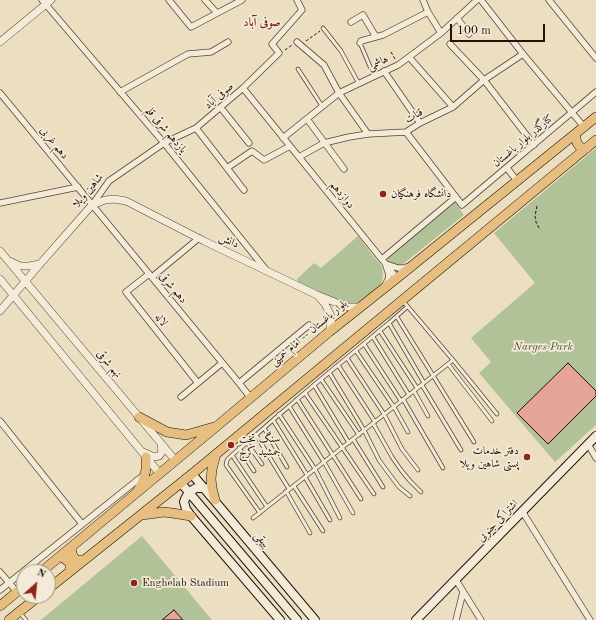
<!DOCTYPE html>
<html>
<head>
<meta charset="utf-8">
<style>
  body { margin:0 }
  #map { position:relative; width:596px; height:620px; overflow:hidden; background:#ecdec1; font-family:"Old Standard TT",serif }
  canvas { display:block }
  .north { position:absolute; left:16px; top:564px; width:40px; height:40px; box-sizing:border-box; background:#f3ead7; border:1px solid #a09485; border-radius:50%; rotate:27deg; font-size:11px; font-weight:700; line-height:16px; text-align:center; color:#23120a }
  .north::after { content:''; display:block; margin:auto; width:14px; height:18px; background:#8f2418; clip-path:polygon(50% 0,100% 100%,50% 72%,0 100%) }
  .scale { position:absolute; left:450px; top:24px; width:95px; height:18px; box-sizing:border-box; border:2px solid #23120a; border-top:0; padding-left:5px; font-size:12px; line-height:14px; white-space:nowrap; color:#23120a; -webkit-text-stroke:3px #f3ead7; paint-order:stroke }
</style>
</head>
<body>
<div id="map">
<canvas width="596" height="620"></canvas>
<div class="north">N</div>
<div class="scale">100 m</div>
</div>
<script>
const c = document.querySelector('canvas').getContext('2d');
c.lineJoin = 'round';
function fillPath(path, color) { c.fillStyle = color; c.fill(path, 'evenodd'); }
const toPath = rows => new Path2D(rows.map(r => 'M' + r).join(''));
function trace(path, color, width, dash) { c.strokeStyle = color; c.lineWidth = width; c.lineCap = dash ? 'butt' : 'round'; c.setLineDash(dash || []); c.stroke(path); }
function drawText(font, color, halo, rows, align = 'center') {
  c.font = font + ' "Old Standard TT",Amiri,serif'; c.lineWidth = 3.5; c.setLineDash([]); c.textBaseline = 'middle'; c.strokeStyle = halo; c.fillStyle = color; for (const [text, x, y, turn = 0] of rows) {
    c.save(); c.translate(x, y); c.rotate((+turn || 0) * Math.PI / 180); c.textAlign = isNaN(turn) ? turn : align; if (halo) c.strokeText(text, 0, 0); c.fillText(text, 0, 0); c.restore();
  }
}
fillPath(toPath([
  [596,148,596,425,555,462,479,373,491,362,471,338,535,283,494,233],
  [455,202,464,215,398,268,389,262,387,259],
  [358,236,370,252,380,264,382,268,383,275,382,281,379,288,357,303,346,304,298,282,297,279,314,263,321,268],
  [142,536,212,620,41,620]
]), '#b2c298');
const building = toPath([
  [568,363,596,391,596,396,548,444,517,413,568,363],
  [174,610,183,620,162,620,174,610]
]);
fillPath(building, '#e5a497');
trace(building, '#23120a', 1);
const service = toPath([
  [323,28,341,51,359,84],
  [360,43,374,76],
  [298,69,322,106],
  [403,301,453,360,497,414],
  [397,317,474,442],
  [389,323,424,383],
  [380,331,417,388],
  [373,337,409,395],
  [364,344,401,401],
  [356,351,394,407,408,432],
  [347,358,384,414,402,449,418,470],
  [448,364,492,421],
  [338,365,375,422],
  [329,372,364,430,379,460,387,471,399,487,410,496],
  [321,379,359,435],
  [314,385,349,443],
  [422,385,461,450],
  [414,391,428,416],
  [305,393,374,494],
  [297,399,361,499],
  [403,399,443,468],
  [289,406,324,462,353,513],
  [279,414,315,469,340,518],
  [273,420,307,475],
  [373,423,392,457,401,470,410,481,421,492],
  [264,428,287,467],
  [256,435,289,489],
  [353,439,383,487],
  [247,443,262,464],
  [239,448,254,471],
  [232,455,267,507],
  [305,477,330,520],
  [294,486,323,531],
  [286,491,310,533],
  [260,513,226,465,227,460,232,455,256,435,273,420,314,385,389,323,407,307],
  [253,518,453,360],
  [20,613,26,620]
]);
const minor = toPath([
  [42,0,164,143,267,271],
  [169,0,191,27,242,0],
  [205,0,217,13],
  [423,0,428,12,441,33],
  [481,0,523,54,584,127],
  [549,0,596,58],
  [457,18,469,34],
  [351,22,363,15,376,37],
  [297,42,324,65,339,93,368,134],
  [360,43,361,41,383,35,428,12],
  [450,44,484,80,534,145],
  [409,57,453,107],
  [384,71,420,123],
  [243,88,397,278],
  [120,92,188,54,211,52,228,42],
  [0,93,239,383],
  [221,108,249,143],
  [307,119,344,169],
  [196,128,244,190],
  [406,132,462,205,596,92],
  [283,138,339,93,398,65,409,57,441,33,477,0],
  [299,157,324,143,349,137,368,134,406,132,420,123,453,107,484,80,523,54],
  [227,168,252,151,264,160,290,146],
  [507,168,517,181],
  [0,203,78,187],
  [92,205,109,181,164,143,196,128,243,88,279,53,272,44,302,10,297,0],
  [382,259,456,197],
  [386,264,398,268,404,268,409,266],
  [149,274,126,292,198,383],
  [152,277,199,238],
  [385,285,388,280,389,275,386,266],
  [181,397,222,363],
  [250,397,239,383,309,325],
  [0,421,82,524],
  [588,444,596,458],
  [522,511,590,620],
  [0,572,17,592],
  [456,580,481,620],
  [0,590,145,474],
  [456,620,463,592]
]);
const tertiary = toPath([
  [0,42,51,0],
  [0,251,175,460],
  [9,261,20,266,29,266,40,264],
  [0,279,160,474],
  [319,297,325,304,332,318,329,332],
  [0,311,40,264,92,205,105,200,114,199,126,201,204,241,317,295,347,307,359,307],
  [143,452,154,457,159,456,162,452,161,444]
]);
const secondary = toPath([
  [192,474,315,620],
  [181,483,297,620],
  [205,488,196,488,189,492,185,499,184,502,186,509,191,516,280,620],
  [416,620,596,436]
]);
const primary = toPath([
  [575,135,577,143,580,147,583,148,587,148],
  [139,417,167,432,186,435,214,427],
  [138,490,142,484,146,470,146,457],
  [215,500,212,488,211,479,212,469,216,454],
  [142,515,164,512,172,513,191,516],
  [71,548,72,554,75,559,78,560,84,560],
  [61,556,70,563,70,571],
  [41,572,217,426,329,332,397,278,596,117],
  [48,589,192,474,596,140],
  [0,606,24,586],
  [9,620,39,596]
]);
trace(service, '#554538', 4.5);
trace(minor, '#554538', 7);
trace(tertiary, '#554538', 8);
trace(secondary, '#23120a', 10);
trace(primary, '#23120a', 10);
trace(toPath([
  [306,41,320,31],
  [285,50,292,45],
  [391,52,395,59],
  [537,206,535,216,536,222,540,230]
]), '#23120a', 1, [3, 2]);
trace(service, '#f3ead7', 3);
trace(minor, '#f3ead7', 5.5);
trace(tertiary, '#f3ead7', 7);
trace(secondary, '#f3ead7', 8);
trace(primary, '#e6bf80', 9);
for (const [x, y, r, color] of [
  [383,194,4,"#8f2418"],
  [231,445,4,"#8f2418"],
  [527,457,4,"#8f2418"],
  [134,583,4,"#8f2418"]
]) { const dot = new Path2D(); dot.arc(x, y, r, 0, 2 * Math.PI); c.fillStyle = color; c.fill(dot); trace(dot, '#f3ead7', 1.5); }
drawText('11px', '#23120a', '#f3ead7', [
  ["هاشمی",378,63,-25],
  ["صوفی آباد",219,96,-40],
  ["قنات",414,116,-30],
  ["یازدهم شرقی قلم",166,130,50],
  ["کنارگذر بلوار باغستان",523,141,-40],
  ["دهم غربی",54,143,51],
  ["شاهین ویلا",88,191,-50],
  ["دوازدهم",342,195,51],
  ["دانش",229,241,26],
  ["دهم شرقی",173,288,50],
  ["لاله",161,320,51],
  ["بلوار باغستان -- امام خمینی",309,333,-40],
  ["نهم شرقی",109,364,50],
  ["اشتراکی جنوبی",498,521,-46],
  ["بیهقی",262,540,50]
]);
drawText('11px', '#23120a', '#f3ead7', [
  ["دانشگاه فرهنگیان",391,194],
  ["سنگ تخت",239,439],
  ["جمشید کرج",239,452],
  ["دفتر خدمات",519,451,"right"],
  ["پستی شاهین ویلا",519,464,"right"],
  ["Enghelab Stadium",142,583]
], 'left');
drawText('italic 11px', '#55503c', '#f3ead7', [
  ["Narges Park",543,347]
]);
drawText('bold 12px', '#7a1f14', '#f3ead7', [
  ["صوفی آباد",262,23]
]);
</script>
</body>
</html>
